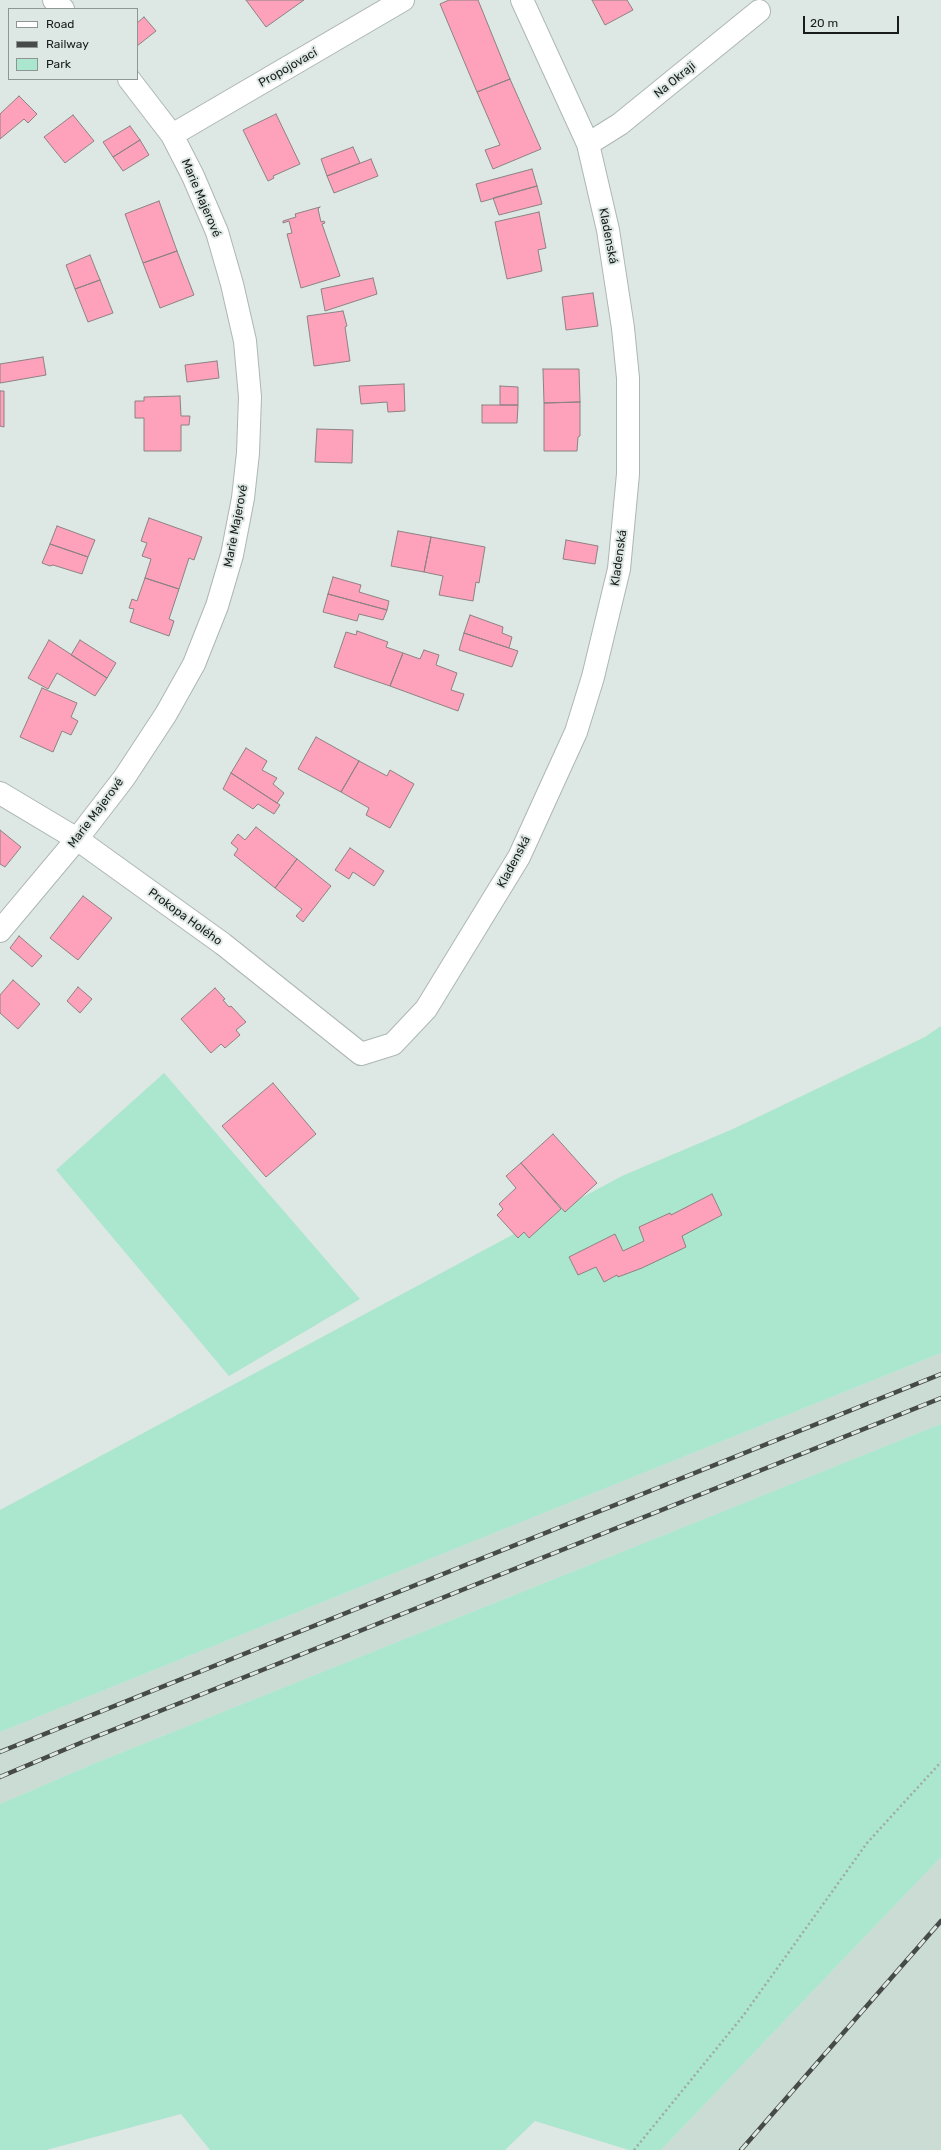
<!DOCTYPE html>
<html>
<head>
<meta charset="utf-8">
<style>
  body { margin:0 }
  #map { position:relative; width:941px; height:2150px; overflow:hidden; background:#dde7e3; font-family:Rubik,sans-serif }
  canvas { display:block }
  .legend { position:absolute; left:8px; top:8px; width:130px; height:72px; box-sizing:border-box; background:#dde7e3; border:1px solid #8e9693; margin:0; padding:5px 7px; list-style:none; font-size:12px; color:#181c1a }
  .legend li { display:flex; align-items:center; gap:8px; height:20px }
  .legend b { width:20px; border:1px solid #8e9693 }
  .scale { position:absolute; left:803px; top:16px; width:96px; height:18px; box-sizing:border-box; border:2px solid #181c1a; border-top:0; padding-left:5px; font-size:12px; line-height:14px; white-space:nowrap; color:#181c1a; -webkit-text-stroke:3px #dde7e3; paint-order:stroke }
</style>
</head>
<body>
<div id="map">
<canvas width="941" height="2150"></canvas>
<ul class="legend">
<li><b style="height:5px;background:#fff"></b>Road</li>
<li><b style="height:5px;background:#464b49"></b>Railway</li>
<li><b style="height:11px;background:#abe6ce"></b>Park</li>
</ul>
<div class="scale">20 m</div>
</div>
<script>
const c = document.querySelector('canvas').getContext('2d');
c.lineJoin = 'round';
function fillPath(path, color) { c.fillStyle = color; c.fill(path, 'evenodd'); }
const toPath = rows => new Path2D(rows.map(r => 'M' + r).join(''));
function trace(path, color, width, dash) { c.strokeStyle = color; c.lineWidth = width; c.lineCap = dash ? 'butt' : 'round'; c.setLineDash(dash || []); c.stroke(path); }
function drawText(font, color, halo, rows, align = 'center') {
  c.font = font + ' Rubik,sans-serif'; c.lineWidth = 4; c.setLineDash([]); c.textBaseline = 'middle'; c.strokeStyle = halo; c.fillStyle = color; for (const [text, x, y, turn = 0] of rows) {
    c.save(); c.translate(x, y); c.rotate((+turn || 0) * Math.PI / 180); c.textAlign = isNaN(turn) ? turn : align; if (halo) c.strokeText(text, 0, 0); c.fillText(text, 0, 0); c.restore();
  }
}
fillPath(toPath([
  [941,1353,941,1424,93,1764,0,1804,0,1732],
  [941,1857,941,2150,661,2150]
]), '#cadcd4');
fillPath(toPath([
  [941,1026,941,1353,0,1732,0,1510,622,1176,733,1129,925,1037],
  [164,1073,360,1299,229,1376,56,1170],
  [941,1424,941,1857,661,2150,629,2150,535,2121,505,2150,210,2150,181,2114,46,2150,0,2150,0,1804,93,1764]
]), '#abe6ce');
const building = toPath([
  [246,0,304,0,266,27,246,0],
  [449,0,478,0,510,79,477,92,440,4,449,0],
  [592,0,627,0,633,10,605,25,592,0],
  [144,17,156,31,137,46,137,23,144,17],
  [510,79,541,149,493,169,485,150,500,145,477,92,510,79],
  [19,96,37,114,28,123,24,119,0,139,0,114,19,96],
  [276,114,300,164,273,176,274,178,268,181,243,130,276,114],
  [73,115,94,141,65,163,44,137,73,115],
  [130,126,140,140,113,157,103,142,130,126],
  [140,140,149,155,123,171,113,157,140,140],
  [353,147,360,163,327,176,321,159,353,147],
  [371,159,378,176,334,193,327,176,371,159],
  [532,169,537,186,481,202,476,184,532,169],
  [537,186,542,204,499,215,493,198,537,186],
  [159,201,177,251,143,263,125,214,159,201],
  [320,207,318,209,321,222,324,221,325,223,322,224,340,276,301,288,287,234,292,233,289,221,283,223,283,221,296,217,295,214,320,207],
  [539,212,546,248,538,250,542,271,507,279,495,222,539,212],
  [177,251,194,295,160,308,143,263,177,251],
  [90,255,100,280,75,289,66,265,90,255],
  [373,278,377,294,325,311,321,289,373,278],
  [100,280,113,313,88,322,75,289,100,280],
  [593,293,598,326,566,330,562,297,593,293],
  [343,311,347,326,345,327,350,361,314,366,307,316,343,311],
  [43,357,46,375,0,383,0,364,43,357],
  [217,361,219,378,187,382,185,365,217,361],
  [543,369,579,369,580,402,544,403,543,369],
  [404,384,405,411,388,412,387,402,361,404,359,386,404,384],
  [500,386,518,387,518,405,500,405,500,386],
  [0,391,4,391,4,427,0,426,0,391],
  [180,396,181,416,190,416,189,425,181,425,181,451,144,451,144,418,135,418,135,401,144,401,144,397,180,396],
  [580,402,580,436,578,437,577,451,544,451,544,403,580,402],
  [482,405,518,405,517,423,482,423,482,405],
  [317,429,353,430,352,463,315,462,317,429],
  [149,518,202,537,194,560,189,558,179,589,145,578,151,559,142,556,147,543,141,541,149,518],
  [57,526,95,540,88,557,50,544,57,526],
  [398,531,431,537,424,572,391,566,398,531],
  [431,537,485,547,479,583,476,582,473,601,439,595,443,576,424,572,431,537],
  [566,540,598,546,595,564,563,559,566,540],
  [50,544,88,557,82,574,53,565,50,566,42,563,50,544],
  [333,577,361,585,359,592,389,601,387,610,328,594,333,577],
  [145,578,179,589,169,619,174,621,169,636,130,622,134,609,129,608,132,599,137,601,145,578],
  [328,594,387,610,383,620,359,614,357,621,323,612,328,594],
  [470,615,503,627,502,633,512,637,509,648,464,633,470,615],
  [357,631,388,642,386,647,403,653,390,686,334,667,346,632,356,635,357,631],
  [464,633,518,651,512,667,459,650,464,633],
  [49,640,107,678,95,696,57,673,48,689,28,678,49,640],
  [80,640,116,663,107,678,71,655,80,640],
  [424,650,439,655,436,665,457,673,451,690,464,694,458,711,390,686,403,653,420,659,424,650],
  [42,688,77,703,71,717,78,721,71,735,62,731,53,752,20,737,42,688],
  [316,737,359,761,341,792,298,769,316,737],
  [246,748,267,761,262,770,277,778,273,784,284,793,277,803,231,773,246,748],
  [359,761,387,776,390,770,414,784,390,828,366,815,369,808,341,792,359,761],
  [231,773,280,805,274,814,258,804,253,809,223,789,231,773],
  [256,827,297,859,275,888,234,855,238,849,231,843,238,834,245,840,256,827],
  [0,830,21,847,5,867,0,864,0,830],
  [350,848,384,871,374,886,353,872,349,879,335,870,350,848],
  [297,859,331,886,303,922,296,916,302,909,275,888,297,859],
  [83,896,112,918,78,960,50,938,83,896],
  [19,936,42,956,32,967,10,948,19,936],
  [13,980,40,1004,18,1029,0,1013,0,995,13,980],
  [78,987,92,999,80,1013,67,1001,78,987],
  [215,988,225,999,223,1000,229,1007,231,1006,246,1022,236,1030,240,1035,225,1048,221,1044,211,1053,181,1019,215,988],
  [273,1083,316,1134,266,1177,222,1126,273,1083],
  [553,1134,597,1183,565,1212,521,1163,553,1134],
  [521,1163,561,1209,529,1238,524,1232,518,1238,497,1215,503,1209,499,1204,516,1188,506,1176,521,1163],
  [712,1194,722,1215,682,1236,686,1247,642,1268,618,1277,617,1275,604,1282,596,1267,578,1275,569,1257,615,1234,623,1251,644,1241,639,1227,670,1213,671,1215,712,1194]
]);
fillPath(building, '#fea1ba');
trace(building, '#8c8284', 1);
const minor = toPath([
  [54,0,63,9],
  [172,135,403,0],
  [588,144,620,124,759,11],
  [0,793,77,839,223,944,361,1054,393,1044,426,1009,519,857,576,732,593,677,619,569,628,474,628,378,623,328,608,230,588,144,522,0],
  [0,931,77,839,124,778,166,714,194,664,217,606,232,555,243,498,248,453,250,397,245,341,232,284,217,232,193,176,172,135,129,79]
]);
trace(minor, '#adb7b3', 24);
trace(toPath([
  [634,2150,743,2016,867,1843,941,1762]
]), '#a1a9a5', 2.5, [2, 3]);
trace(minor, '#fff', 22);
const rail = toPath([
  [0,1752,941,1374],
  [0,1777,85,1741,941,1398],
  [741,2150,941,1921]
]);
trace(rail, '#464b49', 4.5);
trace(rail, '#dde7e3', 3, [9]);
drawText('12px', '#181c1a', '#dde7e3', [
  ["Propojovací",288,68,-30],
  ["Na Okraji",675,80,-39],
  ["Marie Majerové",201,198,67],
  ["Kladenská",608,236,79],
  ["Marie Majerové",236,526,-79],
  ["Kladenská",619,558,-82],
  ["Marie Majerové",96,813,-53],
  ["Kladenská",514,862,-62],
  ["Prokopa Holého",185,917,36]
]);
</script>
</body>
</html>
